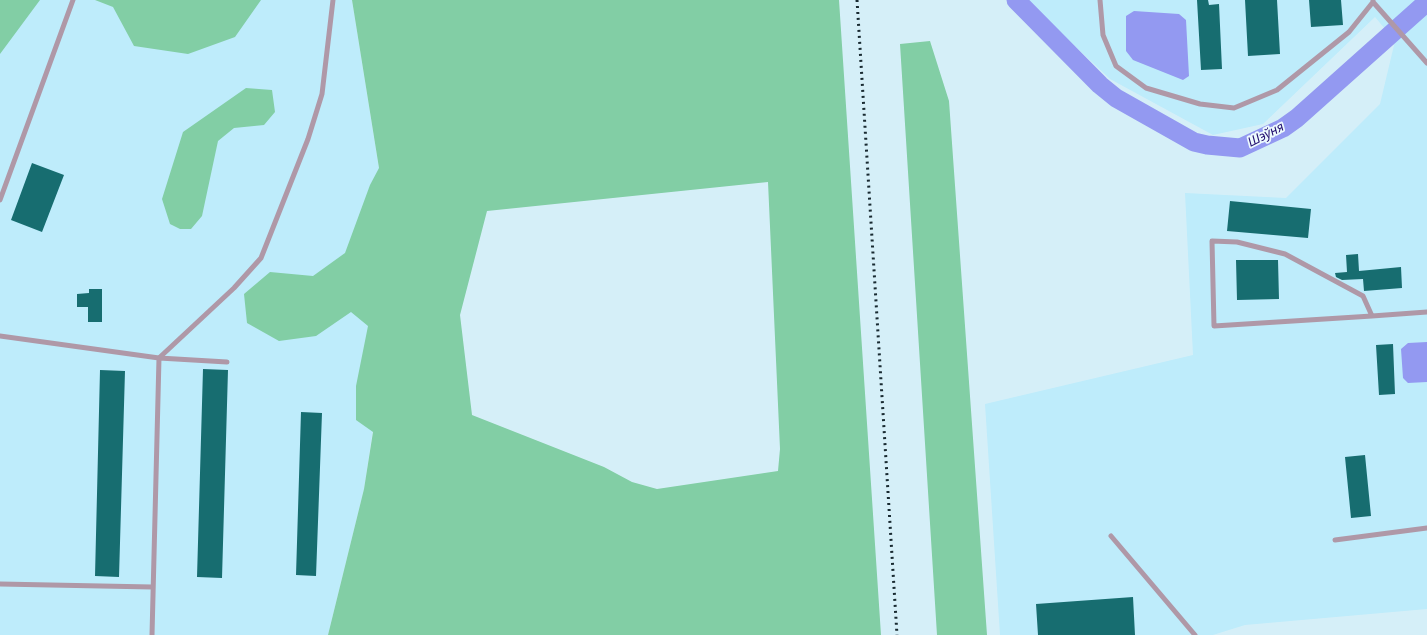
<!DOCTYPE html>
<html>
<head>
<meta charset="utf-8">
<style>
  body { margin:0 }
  canvas { display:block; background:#d5eff8 }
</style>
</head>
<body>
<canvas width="1427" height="635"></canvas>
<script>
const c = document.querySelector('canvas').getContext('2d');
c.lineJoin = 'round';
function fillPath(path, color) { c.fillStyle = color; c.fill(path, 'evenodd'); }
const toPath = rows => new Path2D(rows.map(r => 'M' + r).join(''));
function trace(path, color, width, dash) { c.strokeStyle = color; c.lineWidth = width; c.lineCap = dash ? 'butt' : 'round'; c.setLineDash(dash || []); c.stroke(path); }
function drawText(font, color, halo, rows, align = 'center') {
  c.font = font + ' "Noto Sans",sans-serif'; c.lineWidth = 3.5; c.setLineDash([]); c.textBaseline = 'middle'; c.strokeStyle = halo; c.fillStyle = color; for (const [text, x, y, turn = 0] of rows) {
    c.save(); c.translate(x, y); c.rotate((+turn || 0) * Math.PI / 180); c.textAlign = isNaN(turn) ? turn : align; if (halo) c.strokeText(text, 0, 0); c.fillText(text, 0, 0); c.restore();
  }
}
fillPath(toPath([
  [0,0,352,0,396,275,364,489,328,635,0,635],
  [1026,0,1427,0,1427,609,1245,625,1213,635,1000,635,985,404,1193,355,1185,193,1286,198,1380,104,1395,41,1375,17,1263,124,1213,135,1110,79]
]), '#beecfb');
fillPath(toPath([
  [0,0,40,0,0,54],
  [95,0,261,0,235,37,188,54,134,46,113,7],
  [352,0,839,0,881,635,328,635,364,489,373,432,356,420,356,386,368,326,351,312,316,336,279,341,247,323,244,294,270,272,313,276,345,253,370,185,379,168],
  [768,182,780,449,778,471,657,489,632,482,604,467,472,415,460,315,487,211],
  [930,41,949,101,987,635,937,635,900,44],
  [246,88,272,90,275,112,264,125,234,128,218,141,202,216,191,229,180,229,170,224,162,199,183,132]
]), '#82cea5');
fillPath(toPath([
  [1134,11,1179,14,1186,20,1189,76,1183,80,1133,60,1126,51,1126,16],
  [1427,342,1427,382,1408,383,1403,378,1401,349,1408,343]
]), '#9399f1');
trace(toPath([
  [1016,0,1100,85,1116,98,1194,142,1207,145,1240,148,1283,128,1297,118,1427,2]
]), '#9399f1', 19);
fillPath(toPath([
  [1197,0,1208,0,1209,5,1219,4,1222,69,1201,70],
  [1245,0,1277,0,1280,54,1248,56],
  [1309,0,1341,0,1343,25,1311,27],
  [32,163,64,175,42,232,11,220],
  [1230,201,1311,209,1308,238,1227,231],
  [1358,254,1359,271,1401,267,1402,288,1364,291,1363,279,1342,280,1336,277,1335,273,1347,272,1346,255],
  [1236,260,1278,260,1279,299,1237,300],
  [89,289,102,289,102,322,88,322,88,307,77,307,77,294,89,293],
  [1393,344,1395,394,1379,395,1376,345],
  [203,369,228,370,222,578,197,577],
  [100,370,125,371,119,577,95,576],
  [301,412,322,413,316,576,296,575],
  [1365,455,1371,516,1351,518,1345,457],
  [1133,597,1135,635,1038,635,1036,604]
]), '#176d70');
trace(toPath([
  [1100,0,1103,35,1116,66,1146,88,1200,104,1234,108,1277,90,1349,32,1373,2],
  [1373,0,1373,2,1427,63],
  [0,200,73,0],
  [1372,316,1363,296,1285,254,1237,242,1212,241,1214,326,1372,316,1427,312],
  [0,336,159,358,227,362],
  [1111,536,1195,635],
  [1335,540,1427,528],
  [0,584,152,587],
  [152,635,159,358,234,288,261,258,308,139,322,94,333,0]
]), '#af98a7', 5);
trace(toPath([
  [857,0,897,635]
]), '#182a31', 3, [2, 4]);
drawText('italic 13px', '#220e70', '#edfafe', [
  ["Шэўня",1266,135,-27]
]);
</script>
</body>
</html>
